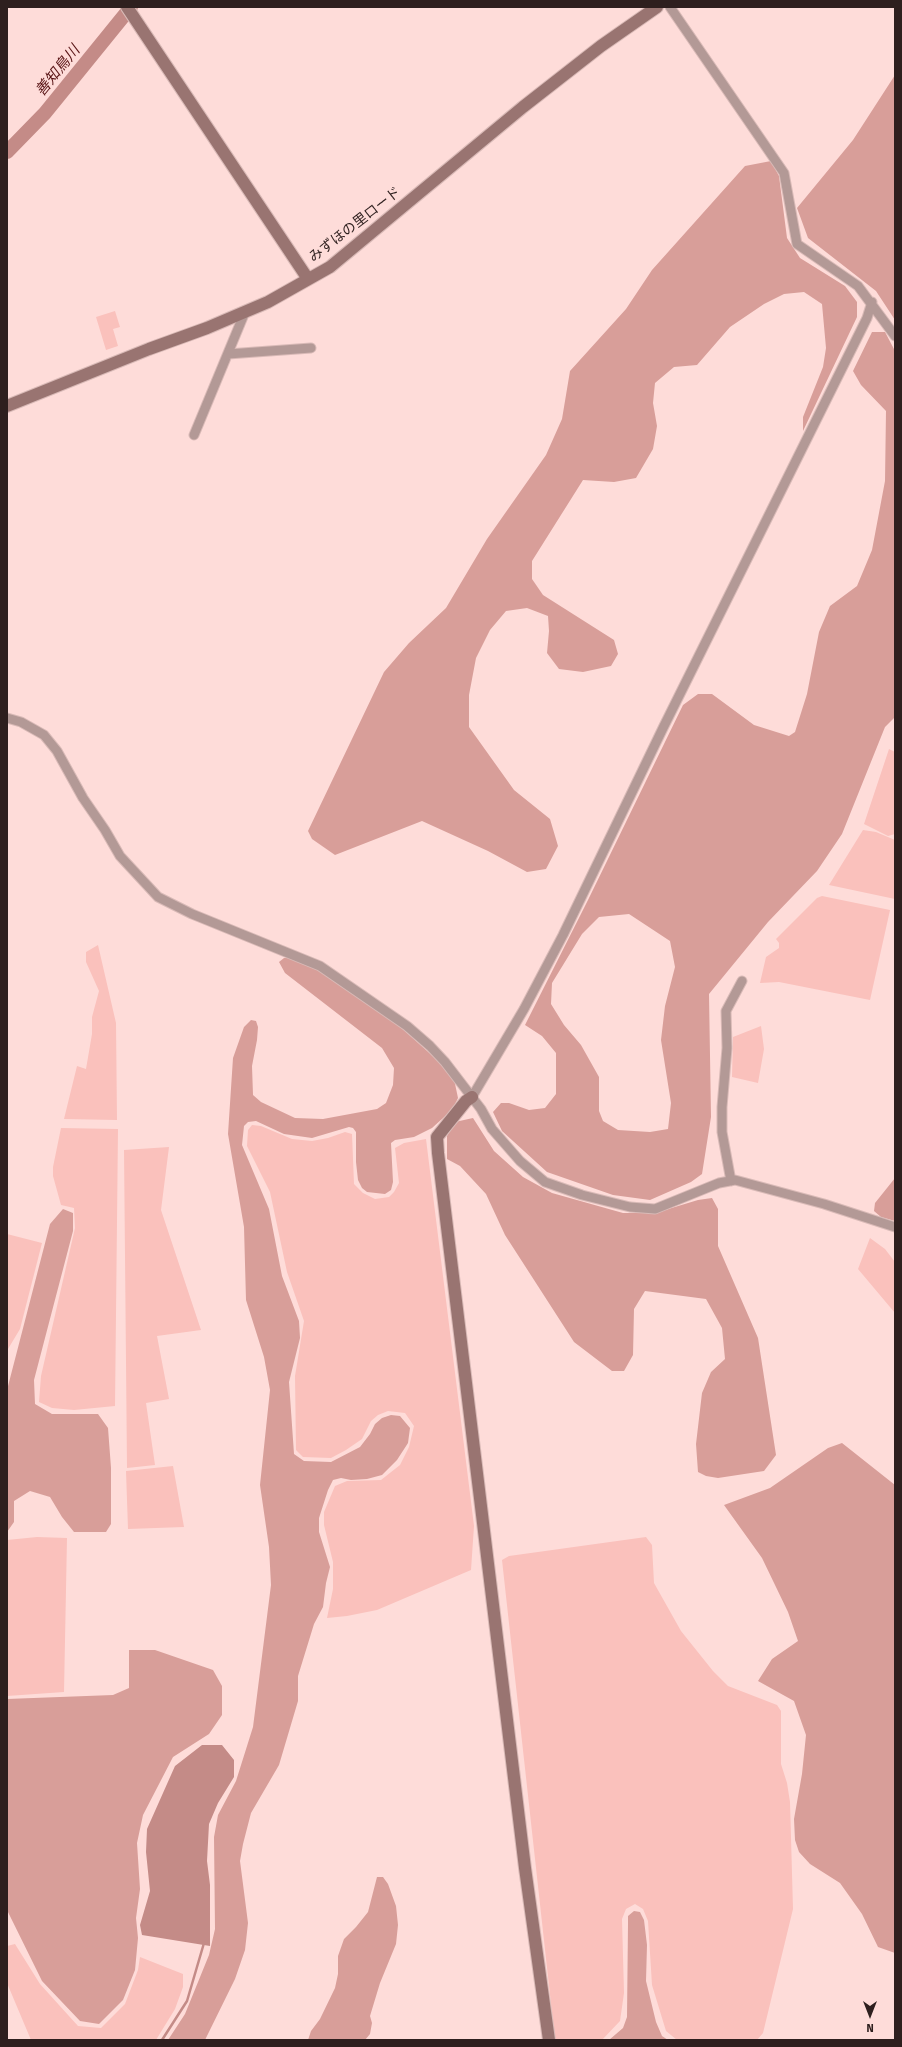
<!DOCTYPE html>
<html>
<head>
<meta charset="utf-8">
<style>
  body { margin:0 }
  #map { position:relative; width:902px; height:2047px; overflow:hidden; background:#fedcd9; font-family:"Fira Sans",sans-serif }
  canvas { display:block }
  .frame { position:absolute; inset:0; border:8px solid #2e1f1e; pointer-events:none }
  .north { position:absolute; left:850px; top:1995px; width:40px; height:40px; -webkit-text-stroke:3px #fedcd9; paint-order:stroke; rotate:180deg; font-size:11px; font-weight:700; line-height:16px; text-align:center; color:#2e1f1e }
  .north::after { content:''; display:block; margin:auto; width:14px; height:18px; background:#2e1f1e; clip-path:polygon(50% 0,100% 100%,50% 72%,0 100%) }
</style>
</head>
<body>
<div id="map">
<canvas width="902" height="2047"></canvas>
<div class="frame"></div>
<div class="north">N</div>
</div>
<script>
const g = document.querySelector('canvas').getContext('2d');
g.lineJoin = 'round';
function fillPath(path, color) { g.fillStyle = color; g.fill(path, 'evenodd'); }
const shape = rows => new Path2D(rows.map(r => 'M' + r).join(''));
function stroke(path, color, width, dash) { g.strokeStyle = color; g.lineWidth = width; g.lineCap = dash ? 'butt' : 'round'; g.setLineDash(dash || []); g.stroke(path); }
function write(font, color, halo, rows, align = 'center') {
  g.font = font + ' "Fira Sans","Noto Sans JP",sans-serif'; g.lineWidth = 3; g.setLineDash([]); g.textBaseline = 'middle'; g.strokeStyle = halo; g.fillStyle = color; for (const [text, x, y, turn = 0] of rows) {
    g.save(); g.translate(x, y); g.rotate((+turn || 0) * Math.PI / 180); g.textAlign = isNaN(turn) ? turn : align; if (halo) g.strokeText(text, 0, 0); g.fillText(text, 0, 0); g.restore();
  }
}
const green = shape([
  [115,311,120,327,113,329,118,346,106,350,96,317],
  [889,749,895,752,895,834,888,836,864,824],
  [863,830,876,832,895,840,895,899,829,885],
  [822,896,890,910,870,1000,779,982,760,983,766,957,779,948,779,943,776,939,817,898],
  [98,945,116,1023,117,1120,64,1119,77,1066,86,1069,92,1034,92,1017,99,991,86,962,86,952],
  [761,1026,764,1049,758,1083,732,1077,733,1037],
  [252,1125,261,1126,292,1139,312,1141,328,1138,345,1132,352,1134,354,1184,363,1193,375,1199,389,1197,394,1192,399,1183,395,1148,404,1143,426,1139,474,1526,471,1570,377,1610,347,1616,327,1618,333,1589,333,1562,324,1525,324,1512,335,1486,347,1481,381,1480,400,1465,409,1447,414,1426,405,1413,388,1411,378,1415,371,1421,362,1439,346,1450,331,1458,303,1457,296,1450,295,1376,304,1321,287,1272,270,1192,247,1146,248,1130],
  [61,1128,118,1129,115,1406,74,1410,52,1408,39,1402,41,1376,75,1228,74,1208,61,1205,53,1176,53,1167],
  [169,1147,161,1210,201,1330,157,1336,169,1399,146,1403,155,1465,127,1468,124,1150],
  [7,1234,42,1243,20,1329,8,1349],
  [870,1238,885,1249,895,1262,895,1313,858,1269],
  [173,1466,184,1527,128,1529,126,1471],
  [37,1537,67,1538,64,1692,7,1696,7,1540],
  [646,1537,652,1545,654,1583,681,1631,713,1671,728,1686,777,1705,781,1711,781,1764,787,1783,790,1802,793,1909,763,2033,757,2040,677,2040,666,2031,652,1985,648,1921,643,1909,635,1904,626,1909,622,1919,624,1993,620,2021,602,2040,555,2040,502,1560,509,1556],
  [15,1944,40,1984,78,2026,101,2028,125,2004,138,1970,140,1957,183,1974,183,1987,175,2009,156,2040,31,2040,7,1983,7,1946]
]);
const forest = shape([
  [895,75,895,320,876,291,808,238,797,208,853,140],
  [771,161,779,176,787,238,800,258,845,286,857,302,857,317,803,431,803,417,823,367,826,348,822,304,804,292,784,294,764,304,730,327,697,365,674,367,655,383,653,403,657,426,653,449,636,478,614,482,583,480,532,561,532,579,543,595,614,640,618,654,611,666,583,672,559,669,547,653,549,631,548,616,527,608,506,611,490,630,476,658,469,695,469,727,514,790,550,819,558,846,546,869,527,872,488,851,422,821,335,855,312,839,308,831,384,672,409,643,446,608,487,539,546,455,562,419,570,371,626,309,652,270,745,166],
  [872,332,885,332,895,351,895,717,885,727,842,834,817,871,768,922,709,994,711,1117,702,1174,691,1182,650,1200,613,1195,547,1172,502,1131,493,1112,501,1103,509,1103,529,1110,545,1108,556,1094,556,1053,542,1036,525,1025,588,900,683,705,698,694,712,694,754,725,789,736,795,732,807,694,819,632,830,606,857,586,872,550,885,481,886,411,861,385,853,371],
  [629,914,670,941,675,967,665,1006,661,1040,671,1103,668,1129,650,1132,618,1130,603,1121,599,1111,599,1077,581,1045,564,1025,551,1004,552,983,582,934,599,917],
  [284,958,289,958,319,970,388,1016,445,1067,454,1079,458,1098,452,1110,432,1128,414,1137,395,1140,391,1143,393,1182,391,1190,385,1194,367,1192,362,1188,358,1180,356,1162,356,1132,353,1128,349,1127,312,1138,284,1134,256,1121,248,1122,244,1126,242,1145,269,1209,282,1276,299,1321,300,1338,289,1382,294,1454,304,1461,331,1462,360,1447,370,1434,375,1424,382,1418,391,1415,400,1416,410,1428,408,1443,397,1460,382,1475,367,1479,351,1480,341,1478,333,1480,328,1490,319,1518,319,1532,330,1567,326,1583,323,1607,314,1624,298,1676,298,1701,279,1765,251,1813,243,1844,240,1861,248,1923,245,1950,235,1979,205,2040,168,2040,185,2014,209,1955,215,1929,214,1837,218,1815,236,1781,253,1727,271,1585,269,1547,260,1485,270,1390,264,1357,246,1300,244,1227,228,1134,233,1058,244,1027,251,1020,256,1021,258,1027,257,1040,252,1066,253,1095,261,1102,295,1118,323,1119,377,1109,386,1103,393,1085,394,1068,382,1048,285,973,279,962],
  [473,1118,494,1151,523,1177,552,1193,623,1213,655,1213,698,1200,712,1198,718,1209,718,1246,758,1338,776,1455,764,1471,718,1478,706,1476,698,1472,696,1444,702,1393,711,1372,725,1359,722,1328,706,1299,645,1291,634,1309,633,1355,624,1371,612,1371,574,1342,505,1235,486,1194,460,1166,447,1159,447,1136,455,1122],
  [895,1178,895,1221,881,1217,874,1211,875,1203],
  [63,1209,73,1213,73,1231,34,1380,35,1404,52,1414,98,1414,108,1428,111,1468,111,1524,106,1532,74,1532,62,1517,50,1497,30,1491,14,1501,14,1522,7,1532,7,1390,50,1224],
  [842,1443,895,1485,895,1953,878,1947,862,1914,840,1883,810,1864,799,1852,795,1840,794,1819,802,1774,806,1735,794,1701,758,1681,772,1659,798,1641,788,1612,762,1558,724,1505,770,1488,828,1448],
  [129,1650,155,1650,213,1670,222,1686,222,1715,209,1734,173,1757,143,1815,137,1843,140,1889,136,1918,138,1938,135,1970,123,2000,99,2024,80,2021,42,1981,7,1910,7,1699,113,1695,129,1688],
  [377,1877,383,1877,388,1884,396,1906,398,1925,396,1944,380,1983,370,2016,372,2023,370,2034,365,2040,308,2040,311,2031,320,2019,335,1988,338,1974,338,1956,344,1939,356,1927,368,1912],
  [634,1911,640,1912,644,1920,647,1945,646,1981,656,2022,662,2036,668,2040,609,2040,623,2028,627,2017,628,1924,628,1916]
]);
const water = shape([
  [202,1745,222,1745,234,1760,234,1777,218,1803,209,1824,207,1861,210,1885,210,1946,142,1935,140,1925,150,1891,146,1852,147,1829,175,1766]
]);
const stream = shape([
  [162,2040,187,2001,204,1943]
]);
const river = shape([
  [7,152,45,113,131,7]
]);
const street = shape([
  [670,7,784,173,797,244,858,286,895,336],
  [228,354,311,348],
  [194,435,245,312],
  [7,718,21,722,44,735,57,751,83,798,105,830,120,856,158,897,192,914,320,966,407,1026,430,1046,445,1062,481,1109,492,1129,520,1161,545,1182,582,1195,630,1207,655,1209,719,1183,735,1180,824,1204,895,1227],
  [472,1097,524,1009,563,935,663,728,867,318,872,302],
  [731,1181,722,1132,722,1107,727,1048,726,1011,742,981]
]);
const secondary = shape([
  [127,7,308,279],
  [7,406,149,349,207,328,268,302,330,267,523,107,601,46,657,7],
  [472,1097,466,1101,437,1137,438,1153,525,1868,549,2040]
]);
const streetNames = [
  ["みずほの里ロード",355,225,-38]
];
const waterNames = [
  ["善知鳥川",58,71,-51]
];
fillPath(green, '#fac1bc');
fillPath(forest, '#d89e99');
fillPath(water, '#c48b87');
stroke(stream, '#c48b87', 2.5);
stroke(river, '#c48b87', 14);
stroke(street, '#d9bab7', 11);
stroke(secondary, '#d9bab7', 14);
stroke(street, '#b39996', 9);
stroke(secondary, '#997471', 12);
write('14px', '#2e1f1e', '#fedcd9', streetNames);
write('italic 15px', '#581314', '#fedcd9', waterNames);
</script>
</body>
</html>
